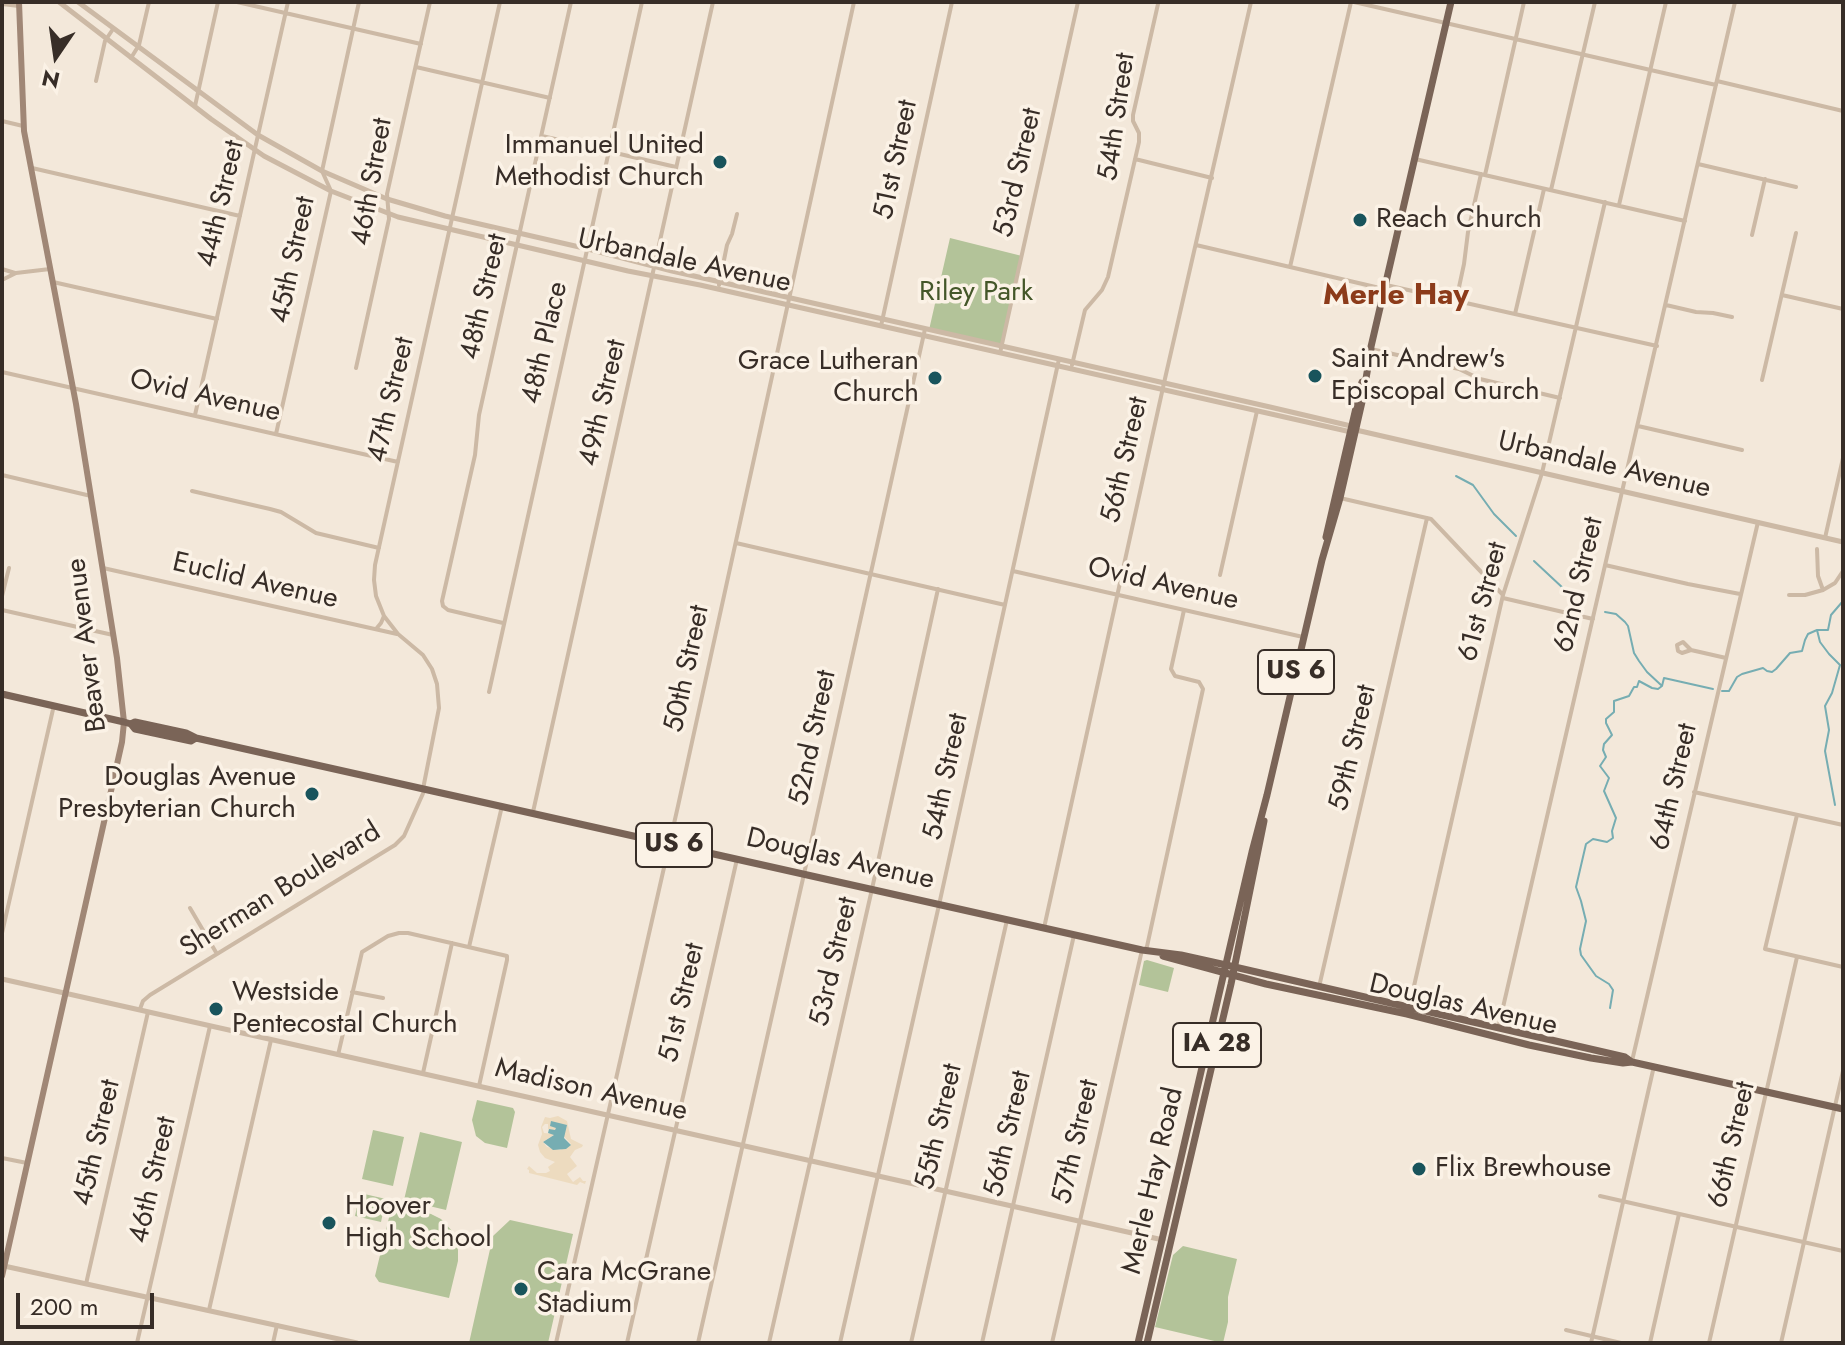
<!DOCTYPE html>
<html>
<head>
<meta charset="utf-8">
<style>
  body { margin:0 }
  #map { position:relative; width:1845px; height:1345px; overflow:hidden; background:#f3e8da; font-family:Jost,sans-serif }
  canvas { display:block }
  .frame { position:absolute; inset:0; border:4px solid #372d27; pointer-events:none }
  .north { position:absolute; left:16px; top:16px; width:80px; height:80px; -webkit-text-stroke:6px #fbf2e6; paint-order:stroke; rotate:193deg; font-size:22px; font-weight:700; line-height:32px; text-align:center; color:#372d27 }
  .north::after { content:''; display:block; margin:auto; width:28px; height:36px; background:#372d27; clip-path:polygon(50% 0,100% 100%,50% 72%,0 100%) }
  .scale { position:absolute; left:16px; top:1293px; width:138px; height:36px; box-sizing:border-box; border:4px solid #372d27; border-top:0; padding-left:10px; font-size:24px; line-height:28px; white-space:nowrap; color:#372d27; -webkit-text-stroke:6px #fbf2e6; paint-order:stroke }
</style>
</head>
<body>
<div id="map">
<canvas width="1845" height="1345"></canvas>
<div class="frame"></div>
<div class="north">N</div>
<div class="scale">200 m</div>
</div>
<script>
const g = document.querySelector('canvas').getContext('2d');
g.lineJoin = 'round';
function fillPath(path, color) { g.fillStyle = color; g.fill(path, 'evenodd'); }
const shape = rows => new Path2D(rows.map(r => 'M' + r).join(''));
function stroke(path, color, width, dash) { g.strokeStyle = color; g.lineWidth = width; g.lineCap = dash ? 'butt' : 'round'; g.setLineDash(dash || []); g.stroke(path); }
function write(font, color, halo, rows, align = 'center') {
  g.font = font + ' Jost,sans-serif'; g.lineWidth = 7; g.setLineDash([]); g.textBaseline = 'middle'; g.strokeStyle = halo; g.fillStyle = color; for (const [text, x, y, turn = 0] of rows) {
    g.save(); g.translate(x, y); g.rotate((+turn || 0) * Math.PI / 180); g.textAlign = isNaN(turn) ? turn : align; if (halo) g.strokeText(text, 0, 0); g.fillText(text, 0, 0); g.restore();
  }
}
const green = shape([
  [950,238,1022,256,1001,346,929,330],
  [1147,960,1174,968,1168,992,1139,985,1144,961],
  [477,1100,513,1108,515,1112,507,1148,485,1143,476,1136,472,1120],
  [373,1130,404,1137,393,1186,362,1179],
  [420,1132,462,1142,446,1210,404,1200],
  [360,1193,386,1199,381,1222,355,1216],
  [392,1205,431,1214,441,1219,454,1233,458,1250,458,1261,449,1298,379,1282,375,1276],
  [510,1220,573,1234,548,1343,469,1343,493,1236],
  [1183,1246,1237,1259,1228,1297,1228,1322,1223,1343,1155,1327,1173,1255]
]);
const plaza = shape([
  [558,1116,567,1121,571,1139,583,1145,582,1147,575,1150,570,1157,577,1166,567,1174,573,1182,580,1177,583,1181,586,1181,585,1184,580,1182,577,1185,529,1173,529,1170,527,1169,529,1166,537,1173,546,1173,550,1171,548,1167,555,1162,545,1158,540,1152,538,1145,542,1134,541,1127,545,1117,550,1118],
  [545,1124,548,1124,548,1129,555,1131,556,1128,571,1144,560,1150,547,1147,543,1142,555,1134,544,1133,542,1127]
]);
const water = shape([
  [551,1121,567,1125,564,1138,571,1145,566,1149,553,1150,543,1142,554,1135,548,1133,549,1129,555,1130,556,1128,550,1126]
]);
const stream = shape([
  [1456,476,1473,485,1494,514,1516,536],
  [1534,561,1564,589],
  [1605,612,1616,614,1625,622,1628,626,1634,653,1639,661,1647,672,1661,685],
  [1817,630,1820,642,1829,654,1840,665,1832,693,1825,706,1829,730,1825,751,1835,805],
  [1722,691,1729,691,1737,677,1742,674,1763,668,1767,671,1772,672,1776,669,1790,653,1802,651,1805,640,1808,634,1817,630,1828,630,1831,615,1843,601],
  [1610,1008,1613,990,1609,984,1596,976,1581,955,1580,949,1586,921,1581,901,1576,887,1586,844,1593,839,1607,842,1613,838,1612,831,1616,818,1604,791,1609,778,1600,766,1606,757,1603,750,1604,744,1612,735,1606,723,1606,719,1614,712,1614,701,1629,696,1634,687,1637,687,1639,681,1652,688,1658,689,1662,686,1664,678,1713,689]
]);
const minor = shape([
  [237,2,421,44],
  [1354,2,1716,85],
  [2,4,19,6],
  [131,58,139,45,149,2],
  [416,67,550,98],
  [96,81,105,41,113,29],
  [1717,81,1843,111],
  [195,106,218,2],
  [2,121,23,126],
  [542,136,676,167],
  [1135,159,1212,178],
  [1415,159,1685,221],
  [1698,164,1796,187],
  [32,168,240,216],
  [1485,175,1524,2],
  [1551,190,1595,2],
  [1619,205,1666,2],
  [1752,235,1765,179],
  [1196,245,1384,289],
  [1290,267,1351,2],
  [2,269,15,273],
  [2,280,16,273,50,269],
  [53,282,217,319],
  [719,285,727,245,732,234,737,214],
  [1386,285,1657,346],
  [1782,295,1843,309],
  [1456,301,1464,264,1468,232,1481,174],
  [1666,305,1696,312,1713,313,1732,317],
  [1515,314,1544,189],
  [881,326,952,2],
  [1371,349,1459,369,1480,379,1560,398],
  [1000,353,1078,2],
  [1072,365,1085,310,1102,290,1108,277,1139,142,1139,133,1133,121,1133,115,1158,4],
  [356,368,389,219,387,194,430,2],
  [2,372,398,462],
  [1762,380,1796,233],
  [195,415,288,2],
  [1638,426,1742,450],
  [276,434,331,191,322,171,359,2],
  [2,475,91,496],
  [192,491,270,509,281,512,316,533,379,548],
  [1340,498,1431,519,1503,595],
  [1825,538,1843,458],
  [736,543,1005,605],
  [1817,549,1818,576,1823,590],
  [1605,565,1688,584,1740,594],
  [103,568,397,634],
  [1013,571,1303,637],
  [1220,575,1257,411],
  [1789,595,1805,595,1823,590,1835,583,1843,571],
  [2,596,9,568],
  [1503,598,1593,619],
  [2,610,113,635],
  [503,623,448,610,443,606,442,601,475,455,479,415,571,2],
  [376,629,381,623,384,616],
  [1691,650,1683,642,1677,645,1678,651,1682,653,1691,650,1726,658],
  [489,692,642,2],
  [423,789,439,708,437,684,432,669,423,655,398,634,384,616,376,596,374,580,375,565,500,2],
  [1694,792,1843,825],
  [533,812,713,2],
  [1797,815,1765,949,1843,967],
  [190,908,217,954],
  [1044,928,1164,383,1251,2],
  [2,933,54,705],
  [469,947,502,806],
  [1146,951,1203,689,1199,682,1175,676,1171,669,1184,610],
  [1319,987,1427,518],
  [352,992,383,998],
  [1409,1008,1503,595,1542,473,1605,202],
  [140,1009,143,1001,150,995,395,845,404,836,425,789],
  [1498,1029,1735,2],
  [338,1055,362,952,388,936,399,933,408,933,507,956,507,960,479,1086],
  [1632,1061,1758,522],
  [423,1073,452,943],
  [2,1158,27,1163],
  [1600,1196,1843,1251],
  [86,1284,148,1012],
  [209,1310,271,1040],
  [1566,1330,1621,1343],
  [137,1343,210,1026],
  [273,1343,277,1325],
  [556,1343,678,806,854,2],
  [627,1343,737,859],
  [698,1343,804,874,925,329],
  [769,1343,872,889,938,589],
  [840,1343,939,905,1059,359],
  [911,1343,1007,920],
  [982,1343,1074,935],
  [1052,1343,1142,950],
  [1591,1343,1654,1066],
  [1650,1343,1679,1214],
  [1709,1343,1797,957],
  [1781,1343,1843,1071]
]);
const tertiary = shape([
  [59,2,211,119,264,156,331,191,398,217,628,271,700,285,1351,432],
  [78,2,258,135,322,171,387,199,445,216,588,249,672,271,1270,407,1351,426,1356,430,1843,542],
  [2,979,1163,1240],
  [4,1266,357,1343]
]);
const secondary = shape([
  [2,1276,122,742,124,722,117,658,76,404,24,131,19,2]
]);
const primary = shape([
  [1370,351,1451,2],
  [1326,537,1362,382],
  [2,694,124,722,131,724,135,729,191,741,196,738],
  [131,724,135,722,186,733,196,738,1142,950,1181,955,1226,965,1625,1057,1632,1062,1843,1109],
  [1163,956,1266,984,1407,1014,1529,1045,1591,1058,1623,1063,1632,1062],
  [1138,1343,1252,852,1267,795,1322,560,1340,498,1362,402,1371,349],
  [1147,1343,1231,984,1264,821]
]);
const markers = [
  [720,162,8,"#19545c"],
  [1360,220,8,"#19545c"],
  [1315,376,8,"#19545c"],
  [935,378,8,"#19545c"],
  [312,794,8,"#19545c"],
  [216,1009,8,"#19545c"],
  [1419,1169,8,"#19545c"],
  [329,1223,8,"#19545c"],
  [521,1289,8,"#19545c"]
];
const shields = [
  [1296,672,76],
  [674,845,76],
  [1217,1045,88]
];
const shieldNames = [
  ["US 6",1296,672],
  ["US 6",674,845],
  ["IA 28",1217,1045]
];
const streetNames = [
  ["54th Street",1118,117,-82],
  ["51st Street",897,160,-78],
  ["53rd Street",1019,173,-77],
  ["46th Street",373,182,-80],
  ["44th Street",222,204,-77],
  ["45th Street",294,260,-78],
  ["Urbandale Avenue",684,262,12],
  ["48th Street",485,297,-77],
  ["48th Place",546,343,-77],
  ["Ovid Avenue",205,397,13],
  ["47th Street",392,400,-77],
  ["49th Street",604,403,-77],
  ["56th Street",1126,460,-77],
  ["Urbandale Avenue",1604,466,13],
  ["Euclid Avenue",255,582,13],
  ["Ovid Avenue",1163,585,13],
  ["62nd Street",1580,585,-77],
  ["61st Street",1484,602,-75],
  ["Beaver Avenue",88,645,-97],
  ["50th Street",688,669,-78],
  ["52nd Street",814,738,-78],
  ["59th Street",1354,748,-77],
  ["54th Street",947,777,-78],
  ["64th Street",1675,787,-77],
  ["Douglas Avenue",840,860,13],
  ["Sherman Boulevard",281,891,-32],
  ["53rd Street",835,962,-77],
  ["51st Street",683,1003,-77],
  ["Douglas Avenue",1463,1006,13],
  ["Madison Avenue",591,1091,13],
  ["55th Street",940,1127,-77],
  ["56th Street",1009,1134,-77],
  ["57th Street",1077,1142,-77],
  ["45th Street",98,1143,-77],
  ["66th Street",1733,1145,-77],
  ["46th Street",154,1180,-77],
  ["Merle Hay Road",1154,1181,-77]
];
const poiNames = [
  ["Immanuel United",704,146,"right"],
  ["Methodist Church",704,178,"right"],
  ["Reach Church",1376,220],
  ["Saint Andrew's",1331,360],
  ["Episcopal Church",1331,392],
  ["Grace Lutheran",919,362,"right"],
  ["Church",919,394,"right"],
  ["Douglas Avenue",296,778,"right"],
  ["Presbyterian Church",296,810,"right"],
  ["Westside",232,993],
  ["Pentecostal Church",232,1025],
  ["Flix Brewhouse",1435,1169],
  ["Hoover",345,1207],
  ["High School",345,1239],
  ["Cara McGrane",537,1273],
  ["Stadium",537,1305]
];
const parkNames = [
  ["Riley Park",976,293]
];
const neighbourhoodNames = [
  ["Merle Hay",1396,297]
];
fillPath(green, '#b3c399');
fillPath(plaza, '#eddbbf');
fillPath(water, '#76adb2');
stroke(stream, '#76adb2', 2);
stroke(minor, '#ccb9a5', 4);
stroke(tertiary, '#ccb9a5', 5);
stroke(secondary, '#a08776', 6);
stroke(primary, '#7a6457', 7);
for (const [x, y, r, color] of markers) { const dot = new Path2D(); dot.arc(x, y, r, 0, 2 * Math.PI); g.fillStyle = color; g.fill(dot); stroke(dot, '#fbf2e6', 3); }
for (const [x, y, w] of shields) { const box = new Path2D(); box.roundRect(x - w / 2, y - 22, w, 44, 6); g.fillStyle = '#fbf2e6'; g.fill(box); stroke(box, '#372d27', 2); }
write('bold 26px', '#372d27', null, shieldNames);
write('28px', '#372d27', '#fbf2e6', streetNames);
write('28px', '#372d27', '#fbf2e6', poiNames, 'left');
write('28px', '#445729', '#fbf2e6', parkNames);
write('bold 30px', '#8c3b1a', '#fbf2e6', neighbourhoodNames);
</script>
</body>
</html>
